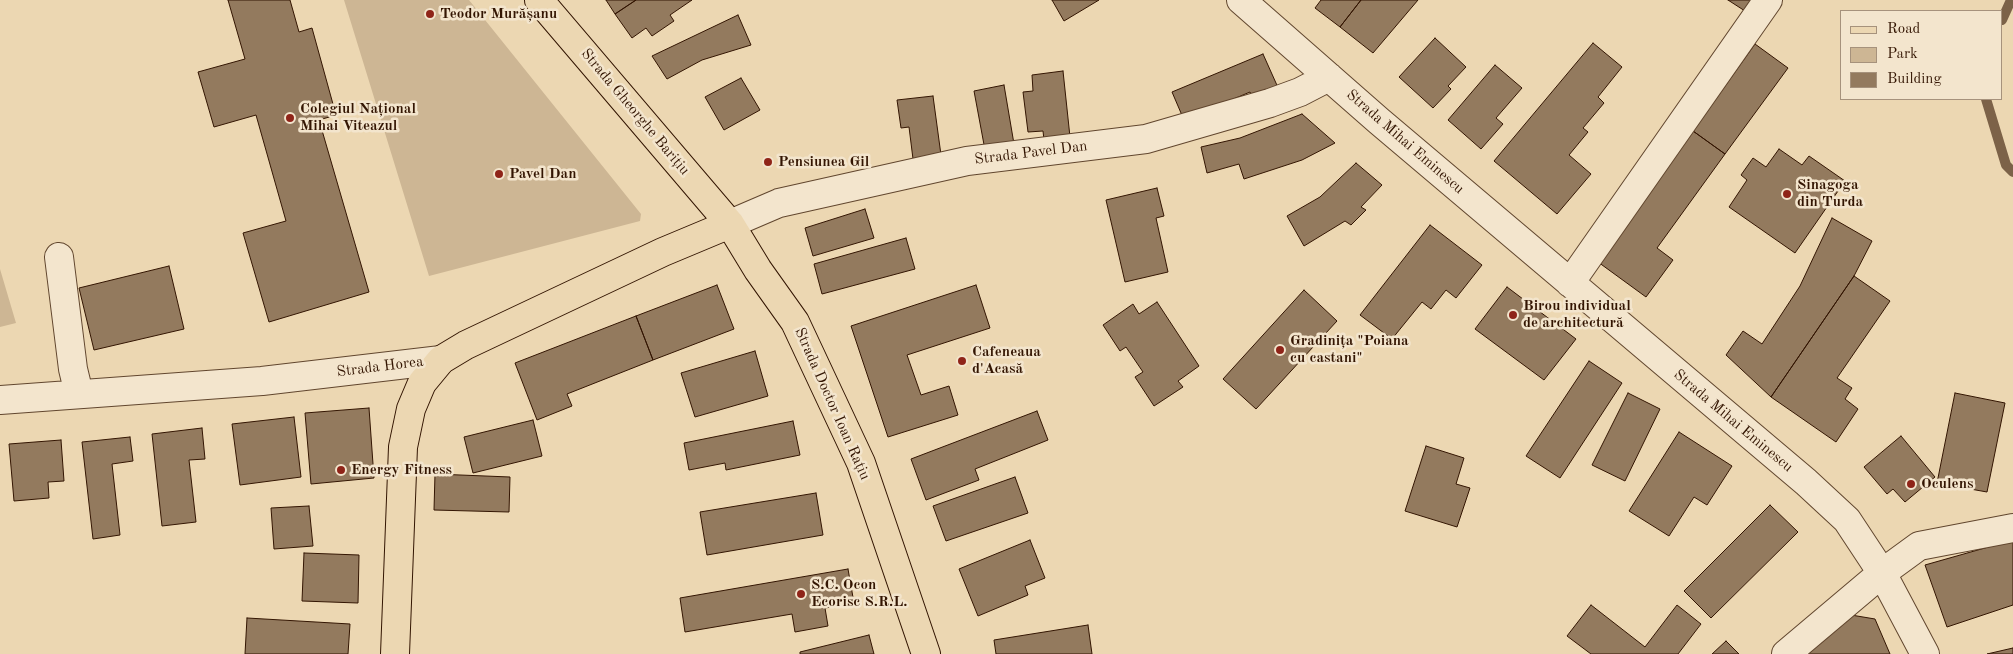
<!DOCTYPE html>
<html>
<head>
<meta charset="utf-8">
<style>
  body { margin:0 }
  #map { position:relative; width:2013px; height:654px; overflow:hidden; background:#ecd7b2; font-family:"Old Standard TT",serif }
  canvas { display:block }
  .legend { position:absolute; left:1840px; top:10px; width:162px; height:90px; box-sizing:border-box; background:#f3e5cd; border:1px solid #a6927c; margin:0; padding:6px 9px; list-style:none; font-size:15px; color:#331502 }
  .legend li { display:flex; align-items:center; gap:10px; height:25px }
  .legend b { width:25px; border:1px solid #a6927c }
</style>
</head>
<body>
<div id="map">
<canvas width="2013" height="654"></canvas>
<ul class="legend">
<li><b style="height:6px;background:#ecd7b2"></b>Road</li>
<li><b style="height:14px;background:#cdb694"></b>Park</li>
<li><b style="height:14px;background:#937a5e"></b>Building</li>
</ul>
</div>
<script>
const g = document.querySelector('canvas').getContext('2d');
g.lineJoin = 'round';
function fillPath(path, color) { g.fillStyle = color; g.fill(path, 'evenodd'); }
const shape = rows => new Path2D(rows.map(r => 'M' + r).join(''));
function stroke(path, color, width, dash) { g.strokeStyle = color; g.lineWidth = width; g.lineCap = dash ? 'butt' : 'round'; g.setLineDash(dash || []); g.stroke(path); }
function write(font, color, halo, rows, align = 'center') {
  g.font = font + ' "Old Standard TT",serif'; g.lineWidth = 5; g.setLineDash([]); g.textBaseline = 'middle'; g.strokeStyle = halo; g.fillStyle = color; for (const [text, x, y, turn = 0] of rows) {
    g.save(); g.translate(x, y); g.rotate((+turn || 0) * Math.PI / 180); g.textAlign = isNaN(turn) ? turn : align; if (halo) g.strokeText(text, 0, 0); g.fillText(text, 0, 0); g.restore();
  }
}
const green = shape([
  [344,0,469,0,641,214,640,221,429,276],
  [0,269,16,323,0,327]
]);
const stream = shape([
  [2002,20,2011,0],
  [1986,99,2006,165,2013,172]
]);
const building = shape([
  [228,0,290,0,299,32,312,28,336,115,319,120,369,292,269,322,243,233,286,221,256,115,214,127,198,72,245,59,228,0],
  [606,0,636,0,615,14,606,0],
  [636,0,692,0,670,15,674,21,652,36,646,28,632,38,615,14,636,0],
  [1052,0,1099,0,1064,21,1052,0],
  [1321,0,1361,0,1340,27,1315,8,1321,0],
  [1361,0,1418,0,1373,53,1340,27,1361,0],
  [1728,0,1752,0,1745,11,1728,0],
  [738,15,751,45,702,60,667,79,652,56,738,15],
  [1435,38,1466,67,1448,86,1451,89,1433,108,1399,77,1435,38],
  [1593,43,1622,67,1598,97,1604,103,1583,128,1588,132,1569,155,1591,174,1557,214,1494,161,1593,43],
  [1755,44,1788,68,1725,154,1693,131,1755,44],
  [1263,54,1280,92,1255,103,1250,92,1184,120,1172,92,1263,54],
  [1495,65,1522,88,1496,118,1503,124,1481,149,1448,120,1495,65],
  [1063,71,1070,137,1044,140,1043,131,1028,132,1023,92,1033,91,1032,75,1063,71],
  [741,78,760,110,724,130,705,97,741,78],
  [1004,85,1014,144,985,150,974,91,1004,85],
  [933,96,941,155,913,159,909,127,901,128,897,100,933,96],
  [1302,114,1335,143,1302,160,1244,179,1239,164,1207,173,1201,147,1240,138,1302,114],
  [1693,131,1725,154,1657,248,1673,260,1646,297,1598,262,1693,131],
  [1779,149,1802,165,1809,156,1845,181,1795,253,1729,207,1747,180,1741,175,1753,158,1766,167,1779,149],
  [1356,163,1382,185,1361,207,1366,210,1351,225,1345,221,1304,246,1287,216,1320,197,1356,163],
  [1157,188,1164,216,1156,218,1168,272,1125,282,1106,200,1157,188],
  [865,209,874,238,813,256,805,228,865,209],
  [1832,218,1872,241,1854,276,1771,397,1726,355,1743,331,1762,344,1800,286,1832,218],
  [1430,225,1482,265,1456,298,1446,290,1431,309,1422,302,1392,339,1360,315,1430,225],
  [906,238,915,269,822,294,814,264,906,238],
  [169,266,184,329,94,350,79,288,169,266],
  [1854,276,1890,301,1837,378,1852,388,1845,399,1858,409,1836,442,1771,397,1854,276],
  [717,285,734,329,653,360,636,316,717,285],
  [976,285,990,328,907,355,921,395,949,386,958,415,888,437,851,326,976,285],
  [1507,287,1576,339,1544,380,1475,329,1507,287],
  [1304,290,1337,321,1256,409,1223,379,1304,290],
  [1157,302,1199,366,1178,381,1183,387,1154,406,1135,377,1143,372,1126,347,1120,351,1103,325,1133,304,1139,314,1157,302],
  [636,316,653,360,567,394,572,406,537,420,515,363,636,316],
  [755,351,768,396,695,417,681,373,755,351],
  [1589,361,1622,383,1560,478,1526,456,1589,361],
  [1628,393,1660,409,1625,481,1592,465,1628,393],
  [1955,393,2005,403,1987,492,1937,483,1955,393],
  [369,408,374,478,311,484,305,413,369,408],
  [1037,411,1048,440,975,469,979,480,926,500,911,459,1037,411],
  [294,417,301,477,240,485,232,424,294,417],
  [533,420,542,456,473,473,464,437,533,420],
  [793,421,800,455,726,470,725,463,689,470,684,443,793,421],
  [202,428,205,459,189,460,196,522,162,526,152,434,202,428],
  [1679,432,1732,466,1707,505,1694,497,1669,536,1629,511,1679,432],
  [1901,436,1935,477,1905,502,1893,489,1887,494,1864,467,1901,436],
  [130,437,133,461,112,464,120,535,93,539,82,442,130,437],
  [61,440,64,481,48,482,49,498,14,501,9,444,61,440],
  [1426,446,1464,458,1456,484,1470,488,1457,527,1405,511,1426,446],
  [435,474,510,477,509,512,434,510,435,474],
  [1015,477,1028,513,946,541,933,506,1015,477],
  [816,493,823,535,707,555,700,512,816,493],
  [1770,505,1798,532,1711,618,1684,591,1770,505],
  [309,506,313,546,274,549,271,508,309,506],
  [1030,540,1045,578,1025,586,1028,595,978,616,959,569,1030,540],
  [2013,540,2013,605,1947,627,1925,565,2013,540],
  [304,553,359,555,358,603,302,601,304,553],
  [848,569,854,603,825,608,828,626,795,632,792,614,685,632,680,598,848,569],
  [1591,605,1645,647,1677,605,1701,624,1678,654,1591,654,1567,636,1591,605],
  [1851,615,1875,619,1890,654,1805,654,1851,615],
  [247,618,350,624,348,654,245,654,247,618],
  [1088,625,1092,654,996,654,994,640,1088,625],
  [869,635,874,654,800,654,800,652,869,635],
  [1726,641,1739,654,1712,654,1726,641],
  [2013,648,2013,654,1987,654,2013,648]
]);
const minor = shape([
  [1241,0,1379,121,1806,482,1847,520,1882,573,1925,654],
  [730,224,779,203,967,161,1146,139,1270,103,1300,92,1329,77],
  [59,257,73,369,79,394],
  [1570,283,1768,0],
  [0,400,262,381,441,360],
  [1786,654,1882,573,1919,546,2013,528]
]);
const major = shape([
  [539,0,730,224,758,270,795,322,861,463,926,654],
  [395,654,403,447,411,409,422,383,441,360,466,345,663,252,730,224]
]);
const markers = [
  [430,14,5,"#8f2418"],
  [290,118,5,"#8f2418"],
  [768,162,5,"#8f2418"],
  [499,174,5,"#8f2418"],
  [1787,194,5,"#8f2418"],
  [1513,315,5,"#8f2418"],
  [1280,350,5,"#8f2418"],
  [962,361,5,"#8f2418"],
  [341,470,5,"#8f2418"],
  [1911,484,5,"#8f2418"],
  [801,594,5,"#8f2418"]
];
const poiNames = [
  ["Teodor Murășanu",440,14],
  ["Colegiul Național",300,109],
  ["Mihai Viteazul",300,126],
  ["Pensiunea Gil",778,162],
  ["Pavel Dan",509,174],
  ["Sinagoga",1797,185],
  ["din Turda",1797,202],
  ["Birou individual",1523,306],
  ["de architectură",1523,323],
  ["Gradinița \"Poiana",1290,341],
  ["cu castani\"",1290,358],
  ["Cafeneaua",972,352],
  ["d'Acasă",972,369],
  ["Energy Fitness",351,470],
  ["Oculens",1921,484],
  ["S.C. Ocon",811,585],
  ["Ecorisc S.R.L.",811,602]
];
const streetNames = [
  ["Strada Gheorghe Barițiu",635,112,50],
  ["Strada Mihai Eminescu",1405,142,41],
  ["Strada Pavel Dan",1031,153,-7],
  ["Strada Horea",380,367,-7],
  ["Strada Doctor Ioan Rațiu",832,404,66],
  ["Strada Mihai Eminescu",1733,421,40]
];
fillPath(green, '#cdb694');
stroke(stream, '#7c6248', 10);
fillPath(building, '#937a5e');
stroke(building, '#331502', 1);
stroke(minor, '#61462e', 30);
stroke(major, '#331502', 30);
stroke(minor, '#f3e5cd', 28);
stroke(major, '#ecd7b2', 28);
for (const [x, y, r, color] of markers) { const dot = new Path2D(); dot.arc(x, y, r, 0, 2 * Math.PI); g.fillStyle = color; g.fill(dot); stroke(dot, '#f3e5cd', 2); }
write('bold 15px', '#331502', '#f3e5cd', poiNames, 'left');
write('15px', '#331502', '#f3e5cd', streetNames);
</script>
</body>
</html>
